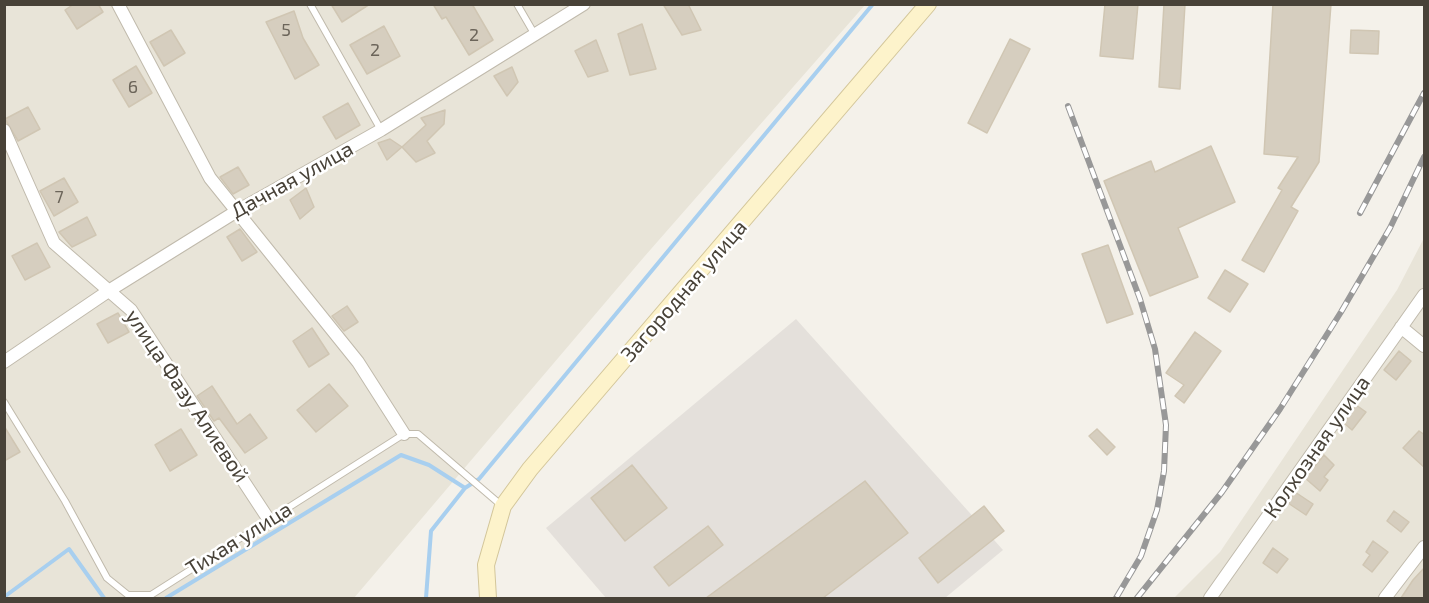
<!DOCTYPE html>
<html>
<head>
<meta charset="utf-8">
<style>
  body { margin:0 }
  #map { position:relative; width:1429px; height:603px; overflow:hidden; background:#f4f1ea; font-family:"Exo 2",sans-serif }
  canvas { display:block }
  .frame { position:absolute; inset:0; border:6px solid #484238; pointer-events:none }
</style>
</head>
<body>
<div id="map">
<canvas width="1429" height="603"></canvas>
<div class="frame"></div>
</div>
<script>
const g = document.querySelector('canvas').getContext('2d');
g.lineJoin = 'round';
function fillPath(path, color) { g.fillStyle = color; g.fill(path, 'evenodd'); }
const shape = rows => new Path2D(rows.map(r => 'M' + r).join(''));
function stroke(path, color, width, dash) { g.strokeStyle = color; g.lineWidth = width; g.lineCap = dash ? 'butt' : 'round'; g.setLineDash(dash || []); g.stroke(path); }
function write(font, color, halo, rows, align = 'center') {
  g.font = font + ' "Exo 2",sans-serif'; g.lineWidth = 5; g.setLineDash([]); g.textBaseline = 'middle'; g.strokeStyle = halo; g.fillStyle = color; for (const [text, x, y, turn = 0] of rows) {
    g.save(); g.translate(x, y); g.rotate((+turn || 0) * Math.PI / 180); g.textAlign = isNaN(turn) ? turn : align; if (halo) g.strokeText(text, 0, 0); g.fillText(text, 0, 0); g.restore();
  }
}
const residential = shape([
  [4,5,865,5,644,257,354,598,5,598],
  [1424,238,1424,598,1174,598,1220,552,1397,290]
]);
const industrial = shape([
  [796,319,1003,550,945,598,606,598,546,528]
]);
const stream = shape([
  [4,597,69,549,104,598],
  [166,598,401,455,429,465,465,488],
  [426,598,431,531,465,488,479,479,873,4]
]);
const building = shape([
  [74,4,98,4,103,12,77,29,65,10,74,4],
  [331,4,370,4,342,22,331,4],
  [433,4,472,4,493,40,469,55,446,17,442,19,433,4],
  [663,4,688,4,701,30,682,35,663,4],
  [1105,4,1138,4,1133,59,1100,56,1105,4],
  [1164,4,1185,4,1180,89,1159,87,1164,4],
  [1273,4,1331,4,1319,162,1291,207,1298,211,1264,272,1242,260,1282,190,1278,188,1298,157,1264,154,1273,4],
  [294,11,303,38,319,65,295,79,266,22,294,11],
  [642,24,656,69,630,75,618,34,642,24],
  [384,26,400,56,367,74,350,45,384,26],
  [171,30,185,53,164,66,150,42,171,30],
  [1351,30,1379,31,1378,54,1350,53,1351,30],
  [1010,39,1030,49,987,133,968,123,1010,39],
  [596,40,608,71,588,77,575,51,596,40],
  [136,66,152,93,129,107,113,80,136,66],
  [512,67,518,82,507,96,494,76,512,67],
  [348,103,360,125,336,139,323,117,348,103],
  [28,107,40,129,18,141,5,119,28,107],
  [445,110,444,124,427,141,435,153,416,162,402,147,426,125,421,118,445,110],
  [390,139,402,147,387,160,378,143,390,139],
  [1211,146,1235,202,1178,228,1198,277,1150,296,1104,181,1151,161,1155,172,1211,146],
  [238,167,249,185,233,194,220,177,238,167],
  [64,178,78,202,54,216,40,191,64,178],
  [306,188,314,207,300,219,290,200,306,188],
  [87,217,96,235,72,247,59,232,87,217],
  [240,229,257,252,242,261,227,237,240,229],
  [37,243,50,267,25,280,12,256,37,243],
  [1108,245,1133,314,1107,323,1082,254,1108,245],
  [1225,270,1248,284,1230,312,1208,298,1225,270],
  [347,306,358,322,344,331,332,316,347,306],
  [118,313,129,332,108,343,97,324,118,313],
  [312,328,329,354,309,367,293,341,312,328],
  [1195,332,1221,351,1184,403,1175,396,1184,385,1166,373,1195,332],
  [1399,351,1411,361,1396,380,1384,370,1399,351],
  [329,384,348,406,316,432,297,410,329,384],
  [212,386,237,424,250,414,267,438,245,453,219,418,214,421,197,396,212,386],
  [1356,405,1366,412,1352,430,1344,423,1356,405],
  [4,426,20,452,4,461,4,426],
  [181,429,197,455,170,471,155,445,181,429],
  [1097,429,1115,447,1107,455,1089,436,1097,429],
  [1419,431,1425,435,1425,468,1403,448,1419,431],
  [1324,455,1334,465,1324,477,1328,480,1320,491,1305,478,1324,455],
  [632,465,667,508,625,541,591,498,632,465],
  [865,481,908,533,823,598,706,598,865,481],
  [1295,492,1313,504,1306,515,1288,503,1295,492],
  [984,506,1004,531,938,583,919,558,984,506],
  [1394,511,1409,522,1401,532,1387,521,1394,511],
  [708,526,723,545,669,586,654,567,708,526],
  [1373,541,1388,552,1372,572,1363,565,1370,555,1366,552,1373,541],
  [1273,548,1288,559,1277,573,1263,563,1273,548],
  [1425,567,1425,598,1401,598,1413,580,1425,567]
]);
const service = shape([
  [310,4,381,130],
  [517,4,535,35],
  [4,402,65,501,107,578,128,595,151,595,404,434,418,434,501,505]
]);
const minor = shape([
  [118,4,210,178,358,362,404,434],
  [4,130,54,243,131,310,269,520],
  [1401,327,1424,346],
  [4,362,110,290,237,211,381,130,584,4],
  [1210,598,1424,295],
  [1385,598,1424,547]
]);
const secondary = shape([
  [488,598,486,565,503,506,530,469,928,4]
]);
const rail = shape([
  [1068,106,1140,299,1155,349,1166,425,1164,471,1157,510,1141,556,1116,598],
  [1360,213,1424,93],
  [1137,598,1222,492,1280,409,1341,312,1390,228,1424,157]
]);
const numberNames = [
  ["5",286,30],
  ["2",474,35],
  ["2",375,50],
  ["6",133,87],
  ["7",59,197]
];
const streetNames = [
  ["Дачная улица",292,180,-29],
  ["Загородная улица",684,291,-49],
  ["улица Фазу Алиевой",187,396,56],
  ["Колхозная улица",1317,447,-55],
  ["Тихая улица",239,539,-32]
];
fillPath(residential, '#e8e4d8');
fillPath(industrial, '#e4e0db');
stroke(stream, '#a8cfef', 4);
fillPath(building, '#d6cebf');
stroke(building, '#d0c6b3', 1.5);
stroke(service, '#c0baac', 8);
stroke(minor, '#c0baac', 14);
stroke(secondary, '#d3c69a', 18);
stroke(service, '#fff', 6);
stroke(minor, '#fff', 12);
stroke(secondary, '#fdf3cb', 16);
stroke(rail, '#989898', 6);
stroke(rail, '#fff', 4, [11]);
write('18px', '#6c655a', null, numberNames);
write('21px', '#484238', '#fff', streetNames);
</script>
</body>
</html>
